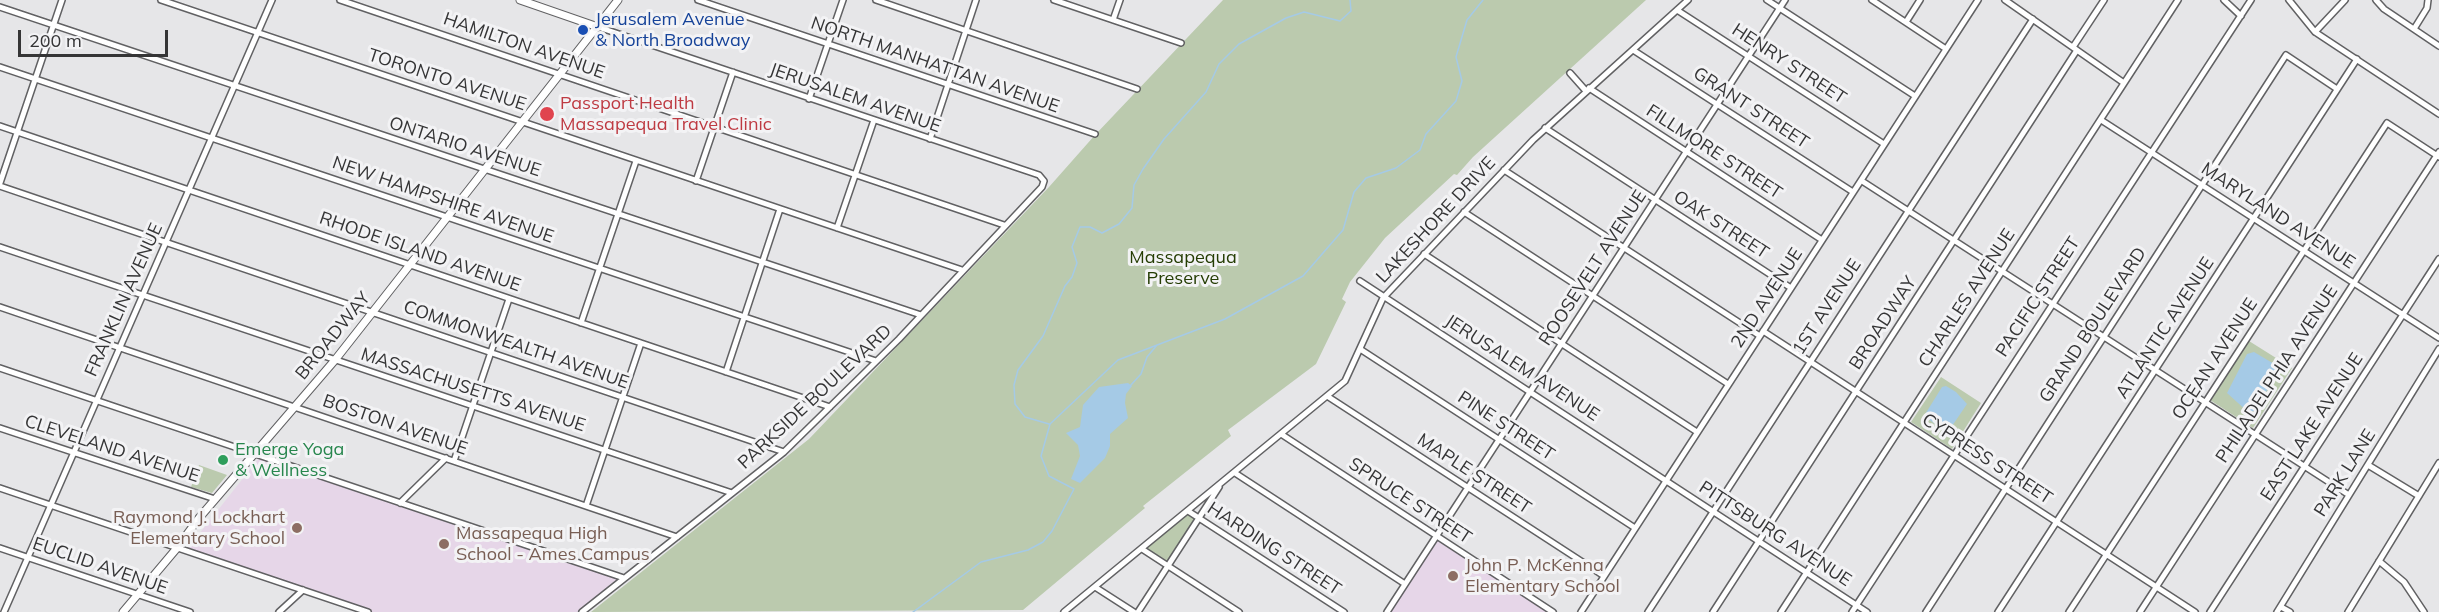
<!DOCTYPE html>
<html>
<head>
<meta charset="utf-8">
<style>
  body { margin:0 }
  #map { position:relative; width:2439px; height:612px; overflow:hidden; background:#e6e6e8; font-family:Mulish,sans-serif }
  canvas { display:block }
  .scale { position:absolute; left:18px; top:30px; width:150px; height:27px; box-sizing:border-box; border:3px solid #353536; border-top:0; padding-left:8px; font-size:18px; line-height:21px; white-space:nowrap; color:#353536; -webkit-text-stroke:4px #f3f3f5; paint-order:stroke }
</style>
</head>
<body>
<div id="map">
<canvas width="2439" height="612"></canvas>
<div class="scale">200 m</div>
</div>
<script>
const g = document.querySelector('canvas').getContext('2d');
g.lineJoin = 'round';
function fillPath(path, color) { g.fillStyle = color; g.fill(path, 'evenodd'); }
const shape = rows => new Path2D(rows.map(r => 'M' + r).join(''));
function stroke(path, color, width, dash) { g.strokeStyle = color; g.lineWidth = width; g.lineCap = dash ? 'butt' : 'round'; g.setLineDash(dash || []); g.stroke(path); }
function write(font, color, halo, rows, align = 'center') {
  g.font = font + ' Mulish,sans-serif'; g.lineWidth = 6; g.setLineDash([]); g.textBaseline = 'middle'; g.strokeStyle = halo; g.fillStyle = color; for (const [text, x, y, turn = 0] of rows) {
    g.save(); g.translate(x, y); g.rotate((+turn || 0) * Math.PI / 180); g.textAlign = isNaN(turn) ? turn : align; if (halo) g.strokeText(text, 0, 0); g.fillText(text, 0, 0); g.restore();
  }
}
const education = shape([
  [259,458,410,509,617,579,577,612,372,612,188,548],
  [1437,540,1549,612,1391,612]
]);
const green = shape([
  [1223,0,1646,0,1473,157,1457,175,1454,174,1385,238,1350,282,1342,299,1346,302,1316,364,1228,430,1231,436,1143,506,1145,508,1023,610,591,612,809,439,1049,187,1095,135],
  [2249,341,2292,368,2253,428,2210,400],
  [1941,377,1981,403,1952,449,1911,422],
  [199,465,227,475,212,493,191,487],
  [1188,511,1199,518,1168,566,1142,549]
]);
const water = shape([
  [2254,352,2281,368,2254,411,2248,412,2227,393,2247,354],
  [1128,383,1132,386,1126,394,1125,403,1128,418,1110,434,1110,446,1105,458,1080,483,1071,479,1080,456,1078,445,1066,433,1080,427,1083,405,1099,387],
  [1946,386,1956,392,1967,404,1950,429,1945,431,1924,416,1942,387]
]);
const stream = shape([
  [1130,386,1141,374,1147,357,1157,345],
  [1049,424,1025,417,1015,404,1014,385,1018,370,1043,336,1065,286,1072,277,1077,263,1072,247,1080,227,1090,227,1102,233,1119,224,1132,208,1134,185,1143,169,1164,139,1206,92,1219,64,1239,44,1286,18,1304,12,1340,21,1351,11,1350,0],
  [913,612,981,562,1028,550,1043,542,1052,531,1074,489,1049,476,1041,456,1050,424,1118,360,1225,319,1303,276,1343,230,1354,192,1366,178,1396,168,1420,150,1426,134,1456,101,1462,81,1456,57,1467,20,1483,0]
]);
const minor = shape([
  [161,0,962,270],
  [340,0,1004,225],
  [698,0,1095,134],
  [876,0,1137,89],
  [1054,0,1181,43],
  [1767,0,1915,96],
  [1872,0,1946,49],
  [2005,0,2124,83],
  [2224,0,2241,16],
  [2289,0,2315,32,2439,114],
  [2376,0,2384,9,2439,46],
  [0,7,921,315],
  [1677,10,1884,144],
  [1113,20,1120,0],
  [1906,22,1920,0],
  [2414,29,2427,8,2428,0],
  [2315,32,2345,0],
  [2073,47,2104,0],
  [1633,50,1853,192],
  [0,67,876,361],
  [1570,73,1586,91],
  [1589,88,1822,240],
  [809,99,843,0],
  [2101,120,2439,338],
  [0,126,830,407],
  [1545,128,1791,288],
  [930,139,976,0],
  [1504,170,1760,336],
  [696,181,733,72],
  [1862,181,2349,495],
  [0,183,62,0],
  [0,186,784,452],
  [1464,212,1728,384],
  [837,228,874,120],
  [0,247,732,493],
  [1424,254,1697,432],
  [1360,281,1867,612],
  [0,307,677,537],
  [581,323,636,161],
  [1763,331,2195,612],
  [1360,349,1635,528],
  [0,368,624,578],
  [726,372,780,209],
  [1327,396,1604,576],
  [0,428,215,499],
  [1281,434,1553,612],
  [454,461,509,299],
  [2368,465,2419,496],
  [1235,473,1405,584],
  [0,488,368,612],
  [400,503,446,458],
  [586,506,641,343],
  [1188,511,1344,612],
  [0,548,190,612],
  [1142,549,1239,612],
  [2379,561,2404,582,2424,612],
  [1095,587,1134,612],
  [2281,607,2290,612],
  [4,612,272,0],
  [279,612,303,590],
  [582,612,784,452,899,339,1042,187,1044,181,1039,175,598,27],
  [1064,612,1345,381,1383,298,1533,140,1688,0],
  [1138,612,1219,487],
  [1387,612,1785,0],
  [1581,612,1978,0],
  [1648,612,2033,19],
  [1713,612,2077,50],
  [1781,612,2178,0],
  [1852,612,2251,0],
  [1926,612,2286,55,2337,89],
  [1998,612,2357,59],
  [2069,612,2387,123,2439,157],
  [2140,612,2439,152],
  [2210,612,2439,259],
  [2277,612,2439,349],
  [2348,612,2439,463]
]);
const major = shape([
  [520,0,598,27],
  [123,612,177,548,199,518,335,360,618,0]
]);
const markers = [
  [583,30,6,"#1a4fb4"],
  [547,114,8,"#e0444e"],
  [223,460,6,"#2e9e5b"],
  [297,528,6,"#8d6e63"],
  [444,544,6,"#8d6e63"],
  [1453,576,6,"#8d6e63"]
];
const transitNames = [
  ["Jerusalem Avenue",595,20],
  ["& North Broadway",595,41]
];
const streetNames = [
  ["HAMILTON AVENUE",524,46,19],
  ["HENRY STREET",1789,64,33],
  ["NORTH MANHATTAN AVENUE",935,65,19],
  ["TORONTO AVENUE",447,80,18],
  ["JERUSALEM AVENUE",855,98,19],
  ["GRANT STREET",1751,108,33],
  ["ONTARIO AVENUE",465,147,18],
  ["FILLMORE STREET",1714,152,33],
  ["NEW HAMPSHIRE AVENUE",443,200,19],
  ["MARYLAND AVENUE",2278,216,33],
  ["LAKESHORE DRIVE",1436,220,-47],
  ["OAK STREET",1721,225,33],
  ["RHODE ISLAND AVENUE",420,252,19],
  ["ROOSEVELT AVENUE",1593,268,-57],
  ["PACIFIC STREET",2038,297,-57],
  ["2ND AVENUE",1767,298,-57],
  ["CHARLES AVENUE",1967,298,-57],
  ["FRANKLIN AVENUE",124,300,-66],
  ["1ST AVENUE",1827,307,-57],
  ["BROADWAY",1883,323,-57],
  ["GRAND BOULEVARD",2093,325,-57],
  ["ATLANTIC AVENUE",2165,328,-57],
  ["BROADWAY",333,336,-51],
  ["COMMONWEALTH AVENUE",516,345,19],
  ["OCEAN AVENUE",2215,359,-57],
  ["JERUSALEM AVENUE",1522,368,33],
  ["PHILADELPHIA AVENUE",2277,374,-57],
  ["MASSACHUSETTS AVENUE",473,390,18],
  ["PARKSIDE BOULEVARD",815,397,-43],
  ["BOSTON AVENUE",395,425,19],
  ["PINE STREET",1506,426,33],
  ["EAST LAKE AVENUE",2312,427,-57],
  ["CLEVELAND AVENUE",112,449,18],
  ["CYPRESS STREET",1987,459,33],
  ["PARK LANE",2345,473,-58],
  ["MAPLE STREET",1474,474,33],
  ["SPRUCE STREET",1410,501,33],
  ["PITTSBURG AVENUE",1775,534,33],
  ["HARDING STREET",1274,549,33],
  ["EUCLID AVENUE",100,566,19]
];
const healthNames = [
  ["Passport Health",560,104],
  ["Massapequa Travel Clinic",560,125]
];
const parkNames = [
  ["Massapequa",1183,258],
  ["Preserve",1183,279]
];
const leisureNames = [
  ["Emerge Yoga",235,450],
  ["& Wellness",235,471]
];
const educationNames = [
  ["Raymond J. Lockhart",285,518,"right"],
  ["Elementary School",285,539,"right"],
  ["Massapequa High",456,534],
  ["School - Ames Campus",456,555],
  ["John P. McKenna",1465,566],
  ["Elementary School",1465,587]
];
fillPath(education, '#e6d6e8');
fillPath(green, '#bbcaae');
fillPath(water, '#a5cae6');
stroke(stream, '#a5cae6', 1.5);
stroke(minor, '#616163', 8);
stroke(major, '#616163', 9);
stroke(minor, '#fff', 5);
stroke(major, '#fff', 7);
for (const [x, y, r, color] of markers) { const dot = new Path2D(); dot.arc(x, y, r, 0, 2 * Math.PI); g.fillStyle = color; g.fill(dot); stroke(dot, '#f3f3f5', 2); }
write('18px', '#164399', '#f3f3f5', transitNames, 'left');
write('18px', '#353536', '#f3f3f5', streetNames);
write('18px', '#be3a42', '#f3f3f5', healthNames, 'left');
write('18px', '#253d04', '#f3f3f5', parkNames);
write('18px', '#27864d', '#f3f3f5', leisureNames, 'left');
write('18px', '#785e54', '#f3f3f5', educationNames, 'left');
</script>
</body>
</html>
